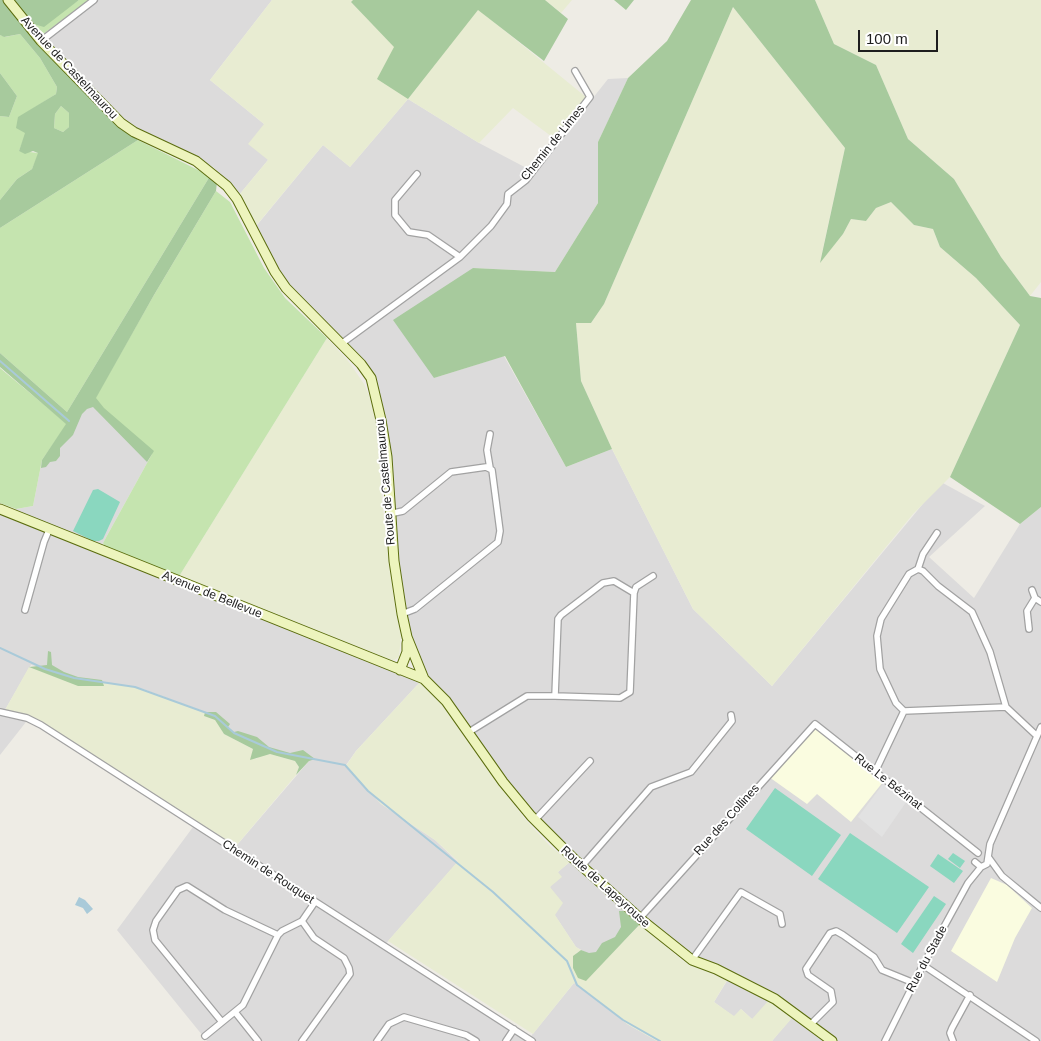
<!DOCTYPE html>
<html>
<head>
<meta charset="utf-8">
<style>
  body { margin:0 }
  #map { position:relative; width:1041px; height:1041px; overflow:hidden; background:#eeece5; font-family:Arial,sans-serif }
  canvas { display:block }
  .scale { position:absolute; left:858px; top:30px; width:80px; height:22px; box-sizing:border-box; border:2px solid #1e1e1e; border-top:0; padding-left:6px; font-size:15px; line-height:18px; white-space:nowrap; color:#1e1e1e; -webkit-text-stroke:4px #fff; paint-order:stroke }
</style>
</head>
<body>
<div id="map">
<canvas width="1041" height="1041"></canvas>
<div class="scale">100 m</div>
</div>
<script>
const g = document.querySelector('canvas').getContext('2d');
g.lineJoin = 'round';
function fillPath(path, color) { g.fillStyle = color; g.fill(path, 'evenodd'); }
const shape = rows => new Path2D(rows.map(r => 'M' + r).join(''));
function stroke(path, color, width, dash) { g.strokeStyle = color; g.lineWidth = width; g.lineCap = dash ? 'butt' : 'round'; g.setLineDash(dash || []); g.stroke(path); }
function write(font, color, halo, rows, align = 'center') {
  g.font = font + ' Arial,sans-serif'; g.lineWidth = 4; g.setLineDash([]); g.textBaseline = 'middle'; g.strokeStyle = halo; g.fillStyle = color; for (const [text, x, y, turn = 0] of rows) {
    g.save(); g.translate(x, y); g.rotate((+turn || 0) * Math.PI / 180); g.textAlign = isNaN(turn) ? turn : align; if (halo) g.strokeText(text, 0, 0); g.fillText(text, 0, 0); g.restore();
  }
}
const residential = shape([
  [89,0,272,0,210,80,264,124,268,160,239,195,226,179,213,167,128,124,42,35],
  [628,78,598,142,598,203,555,272,473,268,434,378,504,356,566,467,612,449,693,609,772,686,941,482,985,506,929,557,974,598,1020,524,1041,507,1041,1041,772,1041,792,1017,752,1019,741,1009,734,1017,714,1002,730,976,707,965,643,921,603,962,576,947,554,914,550,887,558,872,573,859,550,837,424,679,407,637,387,457,371,378,300,304,253,230,323,145,350,167,408,99,479,143,534,172,608,79],
  [86,396,152,454,98,552,420,682,356,751,346,765,381,804,435,840,458,862,382,948,527,1041,574,983,577,983,627,1024,657,1041,207,1041,117,930,193,827,231,852,309,761,276,751,234,732,216,716,143,689,75,677,31,665,2,715,26,722,0,755,0,512,11,517,16,509,33,506,42,460]
]);
const education = shape([
  [815,729,883,782,851,822,817,794,807,804,769,777],
  [991,878,1007,885,1032,908,1015,938,997,982,951,951]
]);
const farmland = shape([
  [272,0,353,0,351,2,395,47,408,99,478,9,586,97,555,139,513,108,479,143,408,99,350,167,323,145,255,227,239,195,268,160,248,144,264,124,210,80],
  [545,0,572,0,561,13],
  [815,0,1041,0,1041,282,1030,296,1001,257,954,179,908,139,876,65,834,44],
  [733,7,845,148,820,262,843,234,851,219,866,221,876,208,891,202,914,225,933,229,940,247,976,278,1020,325,950,477,913,514,772,686,693,609,612,449,581,381,576,323,591,323,604,304],
  [327,338,349,362,364,384,372,402,378,426,382,502,401,636,399,657,394,660,385,659,178,578],
  [29,667,70,682,103,682,142,689,205,712,204,716,215,720,224,734,253,749,252,754,256,759,261,755,270,754,295,761,299,767,296,775,236,846,37,719,5,710],
  [420,682,443,703,524,818,550,846,570,862,558,872,562,877,550,887,563,903,555,915,576,947,581,950,576,953,586,980,640,924,683,961,727,980,714,1002,734,1016,741,1009,752,1019,768,1001,793,1017,772,1041,657,1041,627,1024,576,983,573,984,533,1034,388,941,458,861,435,840,381,804,346,766,356,751]
]);
const grass = shape([
  [79,0,89,0,42,35,30,23,64,10],
  [20,34,40,58,57,87,56,94,18,118,26,133,19,151,39,153,32,169,17,179,0,200,0,116,9,117,17,96,0,73,0,35,5,37],
  [61,106,69,113,69,127,63,132,54,128,55,114],
  [138,140,210,176,67,412,0,353,0,228],
  [216,191,230,202,264,268,285,298,327,338,178,578,105,547,103,543,152,454,93,402,154,295],
  [0,368,67,424,42,460,33,506,16,509,0,503]
]);
const forest = shape([
  [0,0,3,0,42,47,117,124,138,140,0,228,0,200,17,179,32,169,38,153,33,151,25,154,19,151,25,133,16,128,18,117,56,94,57,87,40,58,20,34,4,37,0,35],
  [61,106,69,113,69,127,63,132,54,128,55,114],
  [12,0,79,0,44,27,30,23],
  [353,0,545,0,568,19,544,61,478,10,408,99,377,79,394,47,351,2],
  [614,0,634,0,626,10],
  [691,0,815,0,834,44,876,65,908,139,954,179,1001,257,1030,296,1041,298,1041,507,1020,524,950,477,1020,325,976,278,940,247,933,229,914,225,891,202,876,208,866,221,851,219,843,234,820,263,845,148,733,7,604,304,591,323,576,323,581,381,612,449,566,467,505,356,434,378,393,320,473,268,555,272,598,203,598,142,628,78,667,41],
  [0,73,17,96,9,117,0,116],
  [210,176,217,182,216,191,154,295,96,398,104,408,154,451,147,462,93,407,87,409,82,414,73,435,60,448,60,456,56,461,50,462,46,467,41,468,42,460,66,424,0,367,0,353,67,412],
  [48,651,51,652,52,665,64,672,78,677,102,680,104,686,78,686,29,667,47,665],
  [205,712,216,712,230,724,228,727,234,732,238,731,257,737,269,747,290,753,303,750,315,759,309,761,296,775,299,767,295,761,270,754,250,760,253,749,224,734,215,720,204,716],
  [619,911,628,911,640,924,586,981,578,978,573,968,573,956,581,950,589,953,596,952,602,943,615,937,621,927]
]);
const pitch = shape([
  [98,489,120,502,103,539,99,541,93,541,73,531,93,490],
  [775,788,841,835,812,876,746,829],
  [850,833,929,887,897,933,818,879],
  [953,853,965,861,960,868,948,859],
  [938,854,963,871,954,883,930,866],
  [934,896,946,904,913,953,901,944]
]);
const parking = shape([
  [886,780,909,798,882,837,858,817],
  [951,910,927,952,922,952,948,911]
]);
const water = shape([
  [79,897,85,900,93,909,87,914,83,908,75,905]
]);
const stream = shape([
  [0,361,69,421],
  [0,648,45,669,74,678,135,687,215,716,234,733,277,752,345,765,368,791,493,892,567,961,577,985,623,1020,660,1041]
]);
const street = shape([
  [41,41,94,0],
  [417,174,395,200,395,215,409,232,428,235,460,257],
  [341,344,460,257,491,226,507,204,508,194,526,180,590,97,575,71],
  [490,434,487,450,490,468],
  [389,514,403,511,451,472,486,467,492,470,500,531,498,542,415,609,402,614],
  [918,569,923,554,937,533],
  [1032,590,1035,598,1041,602],
  [634,593,636,587,653,576],
  [25,610,44,542,49,530],
  [1029,629,1027,611,1035,598],
  [1006,707,904,711,896,703,880,669,877,636,881,619,909,574,918,569,923,571,938,586,972,612,990,652,1006,707,1037,736],
  [0,712,27,718,41,725,532,1041],
  [469,732,527,696,555,696,558,619,561,615,603,583,614,581,634,593,630,692,620,698,555,696],
  [875,772,904,711],
  [535,820,590,761],
  [989,858,1002,876,1041,908],
  [975,862,981,867,987,864,990,844,1041,727],
  [582,866,651,787,691,772,732,721,731,715],
  [640,918,815,724,978,853],
  [302,921,314,938,344,958,349,968,350,974,302,1041],
  [692,960,741,892,780,914,782,924],
  [923,965,1036,1041],
  [235,1012,258,1041],
  [222,1022,155,940,153,930,156,921,178,890,187,886,225,910,278,935],
  [811,1024,833,1002,831,991,808,975,806,969,830,933,836,931,843,935,874,957,882,970,914,983],
  [205,1036,243,1005,278,935,282,931,302,921,315,902],
  [377,1041,389,1024,404,1017,466,1035,476,1041],
  [506,1041,514,1029],
  [885,1041,923,965,968,883,981,867],
  [953,1041,950,1033,952,1028,970,995]
]);
const secondary = shape([
  [8,0,41,41,121,123,134,132,196,161,227,186,237,199,275,272,286,288,361,364,371,378,381,420,387,457,394,561,402,614,407,637,424,679],
  [0,509,424,679,446,701,503,782,531,816,574,859,643,921,692,960,716,969,775,999,832,1041],
  [400,670,407,652,407,643]
]);
const streetNames = [
  ["Avenue de Castelmaurou",69,68,47],
  ["Chemin de Limes",553,143,-51],
  ["Route de Castelmaurou",386,482,-95],
  ["Avenue de Bellevue",212,595,22],
  ["Rue Le Bézinat",888,782,38],
  ["Rue des Collines",727,820,-48],
  ["Chemin de Rouquet",268,872,33],
  ["Route de Lapeyrouse",605,887,42],
  ["Rue du Stade",927,959,-62]
];
fillPath(residential, '#dcdbdb');
fillPath(education, '#fafce0');
fillPath(farmland, '#e8ecd2');
fillPath(grass, '#c5e4af');
fillPath(forest, '#a7ca9d');
fillPath(pitch, '#8ad7bf');
fillPath(parking, '#e2e2e2');
fillPath(water, '#a9cad9');
stroke(stream, '#a9cad9', 2);
stroke(street, '#a2a2a2', 8);
stroke(secondary, '#5b6d0e', 11);
stroke(street, '#fff', 5.5);
stroke(secondary, '#edf4bd', 9);
write('12px', '#1e1e1e', '#fff', streetNames);
</script>
</body>
</html>
